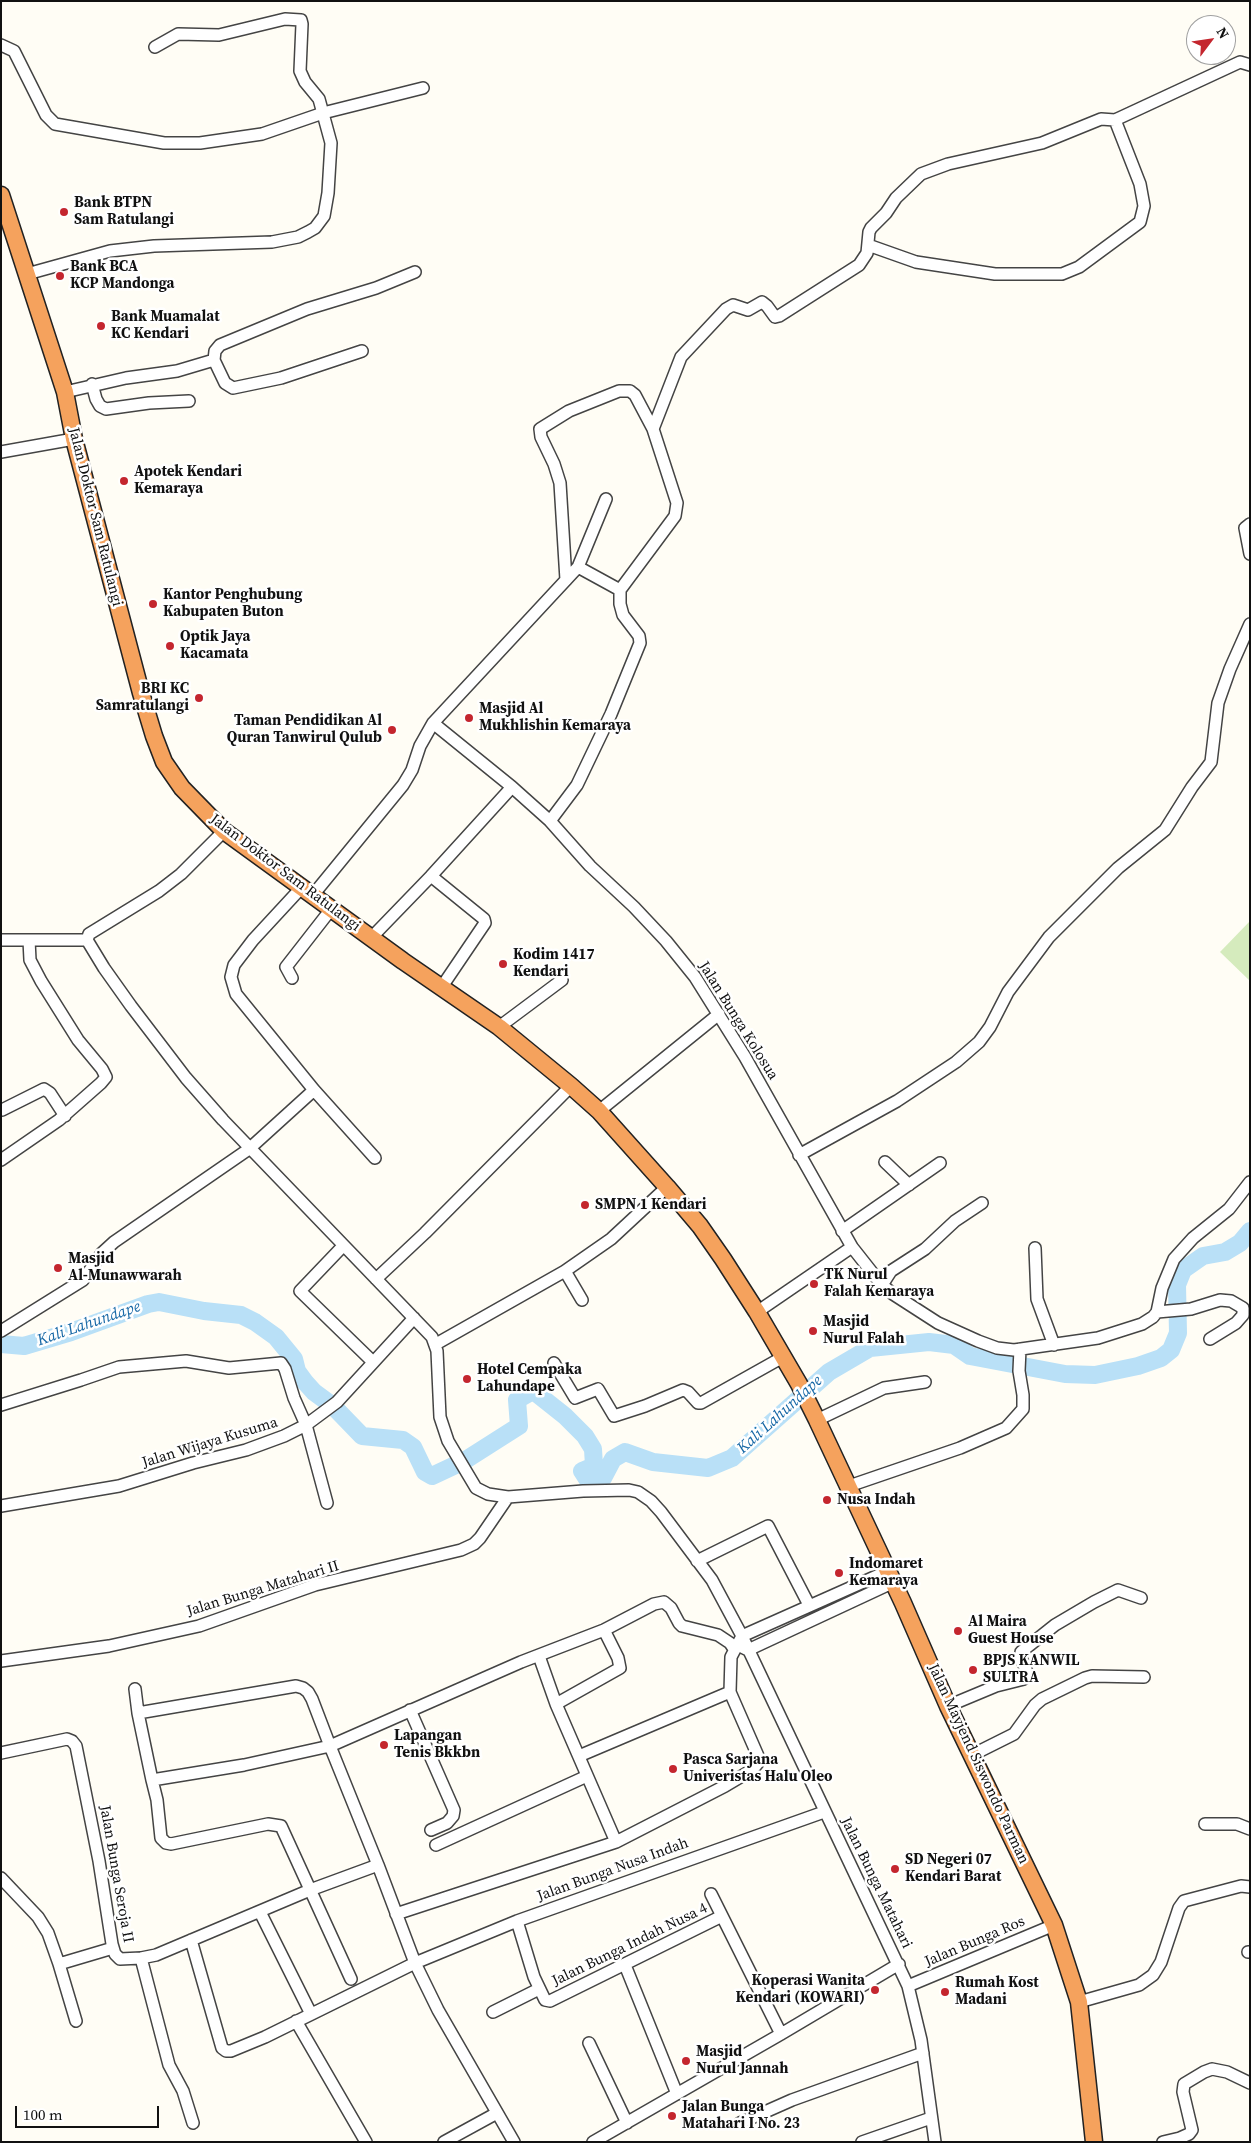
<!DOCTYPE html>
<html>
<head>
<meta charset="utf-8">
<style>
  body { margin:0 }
  #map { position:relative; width:1251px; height:2143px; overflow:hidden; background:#fffdf5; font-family:"Source Serif 4",serif }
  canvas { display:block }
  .frame { position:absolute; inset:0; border:2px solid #111; pointer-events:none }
  .north { position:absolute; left:1186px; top:15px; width:50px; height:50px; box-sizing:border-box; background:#fff; border:1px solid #a0a0a0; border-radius:50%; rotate:59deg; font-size:14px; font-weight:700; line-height:20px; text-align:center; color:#111 }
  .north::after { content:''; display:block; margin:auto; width:18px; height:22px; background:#c4262e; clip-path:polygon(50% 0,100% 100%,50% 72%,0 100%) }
  .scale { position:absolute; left:15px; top:2106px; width:144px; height:22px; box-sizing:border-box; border:2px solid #111; border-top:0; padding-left:6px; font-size:15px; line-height:18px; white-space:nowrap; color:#111; -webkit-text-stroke:4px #fff; paint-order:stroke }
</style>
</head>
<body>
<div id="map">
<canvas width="1251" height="2143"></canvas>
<div class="frame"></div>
<div class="north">N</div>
<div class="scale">100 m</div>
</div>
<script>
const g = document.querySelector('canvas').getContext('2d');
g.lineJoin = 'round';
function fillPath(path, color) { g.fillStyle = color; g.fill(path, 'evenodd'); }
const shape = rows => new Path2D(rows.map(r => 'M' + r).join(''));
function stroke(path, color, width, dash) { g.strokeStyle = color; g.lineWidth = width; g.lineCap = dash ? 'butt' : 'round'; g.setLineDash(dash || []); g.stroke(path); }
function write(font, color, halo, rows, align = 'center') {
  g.font = font + ' "Source Serif 4",serif'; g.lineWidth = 5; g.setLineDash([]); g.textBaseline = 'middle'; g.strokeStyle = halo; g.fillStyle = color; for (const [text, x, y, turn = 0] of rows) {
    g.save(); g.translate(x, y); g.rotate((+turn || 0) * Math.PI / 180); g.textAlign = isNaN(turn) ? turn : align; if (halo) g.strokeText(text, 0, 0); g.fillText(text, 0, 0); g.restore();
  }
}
const green = shape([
  [1250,921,1250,981,1220,952]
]);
const river = shape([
  [1,1344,24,1346,71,1332,148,1304,159,1302,204,1311,241,1315,255,1322,276,1337,294,1359,297,1371,305,1382,314,1392,333,1406,362,1436,403,1440,413,1447,425,1472,432,1476,464,1461,519,1426,517,1400,531,1392,536,1393,565,1416,585,1436,593,1449,594,1466,582,1471,589,1482,603,1478,613,1459,625,1452,653,1462,708,1468,732,1458,829,1372,870,1348,929,1342,954,1345,970,1356,1065,1374,1095,1375,1138,1366,1161,1358,1171,1350,1178,1333,1177,1285,1183,1270,1203,1256,1225,1252,1240,1243,1250,1231]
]);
const minor = shape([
  [1,45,14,51,46,115,55,124,164,143,200,143,262,134,323,113,423,88],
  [868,245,916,262,995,274,1062,274,1079,267,1140,222,1144,206,1140,184,1115,120,1240,62,1250,65],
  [27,274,110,251,154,246,272,242,298,237,308,232,315,228,324,216,328,193,331,143,319,99,305,82,300,71,302,24,301,20,285,19,219,35,178,34,155,47],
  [214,360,225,383,233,388,281,378,362,351],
  [92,384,96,399,100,406,106,409,149,403,189,401],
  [65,392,126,378,177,371,214,360,215,351,220,345,307,309,376,288,415,272],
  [653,429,681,357,726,309,733,305,748,310,762,302,767,306,775,317,779,316,859,265,867,253,869,232,871,228,886,213,896,198,921,174,948,164,1042,143,1101,119,1115,120],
  [1,452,74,439],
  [1250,524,1245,528,1250,554],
  [578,567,606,499],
  [512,787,550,821,590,866,634,907,666,941,695,977,745,1057,852,1247],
  [550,821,577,785,611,714,640,643,639,636,623,615,620,604,620,590],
  [431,876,484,919,485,923,441,988],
  [313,895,403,785,412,770,420,746,433,723,578,567,620,590,675,516,677,503,653,429,635,395,630,391,619,391,569,411,540,429,541,437,554,464,560,483,566,580],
  [371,938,431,876,512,787,433,723],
  [1,940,87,940],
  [87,940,104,968,131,1006,186,1078,223,1120,432,1337,437,1351,440,1417,448,1441,476,1488,488,1494,508,1497,583,1491,629,1490,638,1492,651,1501,661,1512,712,1580,742,1636,908,1986,921,2040,935,2142],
  [87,940,89,934,159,891,181,874,224,831],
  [292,978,286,967,332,908],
  [499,1027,562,980],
  [314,1090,375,1158],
  [2,1110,44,1089,50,1093,65,1116],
  [599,1111,719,1014],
  [799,1155,897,1101,956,1062,979,1042,990,1027,1008,992,1049,937,1118,868,1165,830,1192,787,1211,762,1218,703,1230,669,1250,624],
  [1,1160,59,1120,101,1083,106,1077,102,1069,78,1040,41,981,30,960,29,940],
  [885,1162,909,1185],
  [842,1231,940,1163],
  [343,1246,300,1291,373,1362],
  [1035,1248,1037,1299,1054,1345],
  [376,1279,425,1233,571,1086],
  [882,1285,891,1271,925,1249,955,1221,982,1203],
  [582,1300,565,1271,611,1239,667,1187],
  [757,1312,852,1247,882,1285,893,1294,938,1323,978,1341,997,1348,1014,1350,1098,1338,1142,1324,1153,1317,1157,1312,1162,1288,1174,1259,1193,1238,1229,1209,1250,1182],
  [1157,1312,1191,1309,1220,1300,1231,1301,1243,1308,1243,1315,1236,1323,1210,1339],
  [1,1331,83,1280,102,1253,114,1242,249,1149,314,1090,236,994,231,977,234,965,253,940,302,887],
  [436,1344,565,1271],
  [554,1363,575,1398,598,1389,614,1416,645,1406,683,1390,688,1392,698,1403,701,1403,783,1357],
  [1,1405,81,1380,119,1367,186,1361,229,1368,281,1363,285,1369,294,1398,306,1425,327,1503],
  [817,1420,884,1388,925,1382],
  [849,1486,960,1448,1006,1428,1023,1409,1023,1395,1019,1371,1020,1349],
  [1,1506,119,1486,193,1463,246,1450,284,1436,306,1425,337,1402,414,1318],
  [697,1561,768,1526,809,1605],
  [742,1647,748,1650,894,1582],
  [539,1656,556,1704,616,1842],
  [1,1661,109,1646,199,1626,315,1585,461,1550,474,1544,480,1538,508,1497],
  [135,1689,138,1713],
  [556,1704,620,1668,618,1658,604,1630],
  [948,1706,996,1686,1024,1679,1027,1672,1021,1658,1021,1652,1055,1625,1094,1602,1118,1590,1141,1598],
  [410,1710,454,1810,453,1816,447,1823,431,1830],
  [1,1753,67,1739,72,1741,76,1746,99,1861,112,1944,115,1954,120,1959,141,1958,156,1955,310,1890,378,1865],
  [972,1755,1014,1734,1035,1705,1042,1699,1085,1678,1092,1676,1144,1677],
  [579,1756,730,1692,731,1657,742,1636,888,1571],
  [152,1780,157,1800,161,1838,166,1843,171,1844,268,1824,281,1826,351,1979],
  [1205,1824,1237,1824,1250,1829],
  [436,1845,587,1776],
  [1,1878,38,1917,48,1933,59,1964,76,2021],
  [711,1894,781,2034],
  [260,1912,311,2014],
  [396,1914,616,1842,725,1786,752,1770,758,1763,758,1756,730,1692],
  [517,1921,534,1977,545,2000,550,2001,722,1916],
  [191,1940,222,2048,226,2051,231,2051,265,2037,415,1963,517,1921,824,1812],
  [1248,1952,1250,1952],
  [141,1958,169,2065,183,2091,193,2123],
  [59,1964,113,1948],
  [625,1965,677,2094],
  [908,1986,1054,1925],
  [1079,2002,1139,1985,1153,1975,1161,1962,1179,1908,1184,1901,1241,1886,1250,1887],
  [493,2012,539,1989],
  [296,2021,366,2142],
  [589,2043,627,2123],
  [740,2123,792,2100,923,2053],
  [444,2142,497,2113],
  [514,2142,438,2010,415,1963,378,1865,330,1746,312,1699,308,1692,303,1688,296,1686,138,1713,152,1780,244,1765,330,1746,521,1662,604,1630,654,1604,664,1602,671,1608,679,1623,682,1626,718,1635,730,1643,734,1649],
  [593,2142,781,2034,899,1964],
  [862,2142,931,2118],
  [1163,2142,1180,2138,1189,2134,1192,2130,1183,2092,1184,2084,1204,2072,1212,2069,1227,2072,1250,2083]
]);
const highway = shape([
  [1,195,65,392,74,439,141,693,154,736,164,762,182,788,224,831,403,961,499,1027,571,1086,599,1111,667,1187,700,1226,723,1259,757,1312,799,1384,817,1420,903,1603,948,1706,1054,1925,1079,2002,1094,2142]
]);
const markers = [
  [64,212,5,"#c4262e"],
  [60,276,5,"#c4262e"],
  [101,326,5,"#c4262e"],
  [124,481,5,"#c4262e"],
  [153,604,5,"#c4262e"],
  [170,646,5,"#c4262e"],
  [199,698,5,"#c4262e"],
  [469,718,5,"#c4262e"],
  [392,730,5,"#c4262e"],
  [503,964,5,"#c4262e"],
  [585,1205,5,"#c4262e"],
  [58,1268,5,"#c4262e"],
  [814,1284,5,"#c4262e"],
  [813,1331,5,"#c4262e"],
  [467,1379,5,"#c4262e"],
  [827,1500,5,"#c4262e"],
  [839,1573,5,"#c4262e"],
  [958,1631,5,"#c4262e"],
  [973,1670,5,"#c4262e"],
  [384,1745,5,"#c4262e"],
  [673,1769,5,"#c4262e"],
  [895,1869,5,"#c4262e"],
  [875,1990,5,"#c4262e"],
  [945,1992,5,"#c4262e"],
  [686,2061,5,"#c4262e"],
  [672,2116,5,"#c4262e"]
];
const poiNames = [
  ["Bank BTPN",74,203],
  ["Sam Ratulangi",74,220],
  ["Bank BCA",70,267],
  ["KCP Mandonga",70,284],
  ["Bank Muamalat",111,317],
  ["KC Kendari",111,334],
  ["Apotek Kendari",134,472],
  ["Kemaraya",134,489],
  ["Kantor Penghubung",163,595],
  ["Kabupaten Buton",163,612],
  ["Optik Jaya",180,637],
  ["Kacamata",180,654],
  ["BRI KC",189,689,"right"],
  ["Samratulangi",189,706,"right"],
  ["Masjid Al",479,709],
  ["Mukhlishin Kemaraya",479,726],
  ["Taman Pendidikan Al",382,721,"right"],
  ["Quran Tanwirul Qulub",382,738,"right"],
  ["Kodim 1417",513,955],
  ["Kendari",513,972],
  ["SMPN 1 Kendari",595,1205],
  ["Masjid",68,1259],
  ["Al-Munawwarah",68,1276],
  ["TK Nurul",824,1275],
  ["Falah Kemaraya",824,1292],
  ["Masjid",823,1322],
  ["Nurul Falah",823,1339],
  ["Hotel Cempaka",477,1370],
  ["Lahundape",477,1387],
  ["Nusa Indah",837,1500],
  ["Indomaret",849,1564],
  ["Kemaraya",849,1581],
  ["Al Maira",968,1622],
  ["Guest House",968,1639],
  ["BPJS KANWIL",983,1661],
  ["SULTRA",983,1678],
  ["Lapangan",394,1736],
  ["Tenis Bkkbn",394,1753],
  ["Pasca Sarjana",683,1760],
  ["Univeristas Halu Oleo",683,1777],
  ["SD Negeri 07",905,1860],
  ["Kendari Barat",905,1877],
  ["Koperasi Wanita",865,1981,"right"],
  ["Kendari (KOWARI)",865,1998,"right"],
  ["Rumah Kost",955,1983],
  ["Madani",955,2000],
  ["Masjid",696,2052],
  ["Nurul Jannah",696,2069],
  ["Jalan Bunga",682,2107],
  ["Matahari I No. 23",682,2124]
];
const streetNames = [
  ["Jalan Doktor Sam Ratulangi",95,517,76],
  ["Jalan Doktor Sam Ratulangi",285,873,37],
  ["Jalan Bunga Kolosua",738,1021,58],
  ["Jalan Wijaya Kusuma",210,1443,-17],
  ["Jalan Bunga Matahari II",263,1589,-17],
  ["Jalan Mayjend Siswondo Parman",978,1764,65],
  ["Jalan Bunga Nusa Indah",613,1870,-20],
  ["Jalan Bunga Seroja II",116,1874,80],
  ["Jalan Bunga Matahari",876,1883,64],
  ["Jalan Bunga Ros",975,1942,-23],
  ["Jalan Bunga Indah Nusa 4",630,1945,-26]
];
const waterNames = [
  ["Kali Lahundape",89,1324,-19],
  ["Kali Lahundape",780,1415,-42]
];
fillPath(green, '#d5ebbd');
stroke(river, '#b9e0f7', 18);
stroke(minor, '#444', 14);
stroke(highway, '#222', 19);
stroke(minor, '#fff', 11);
stroke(highway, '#f5a25d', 16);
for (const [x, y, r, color] of markers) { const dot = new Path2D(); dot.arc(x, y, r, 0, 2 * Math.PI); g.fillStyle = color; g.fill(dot); stroke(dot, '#fff', 2); }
write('bold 15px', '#111', '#fff', poiNames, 'left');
write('15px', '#111', '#fff', streetNames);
write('italic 16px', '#1768a6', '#fff', waterNames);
</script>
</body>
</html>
